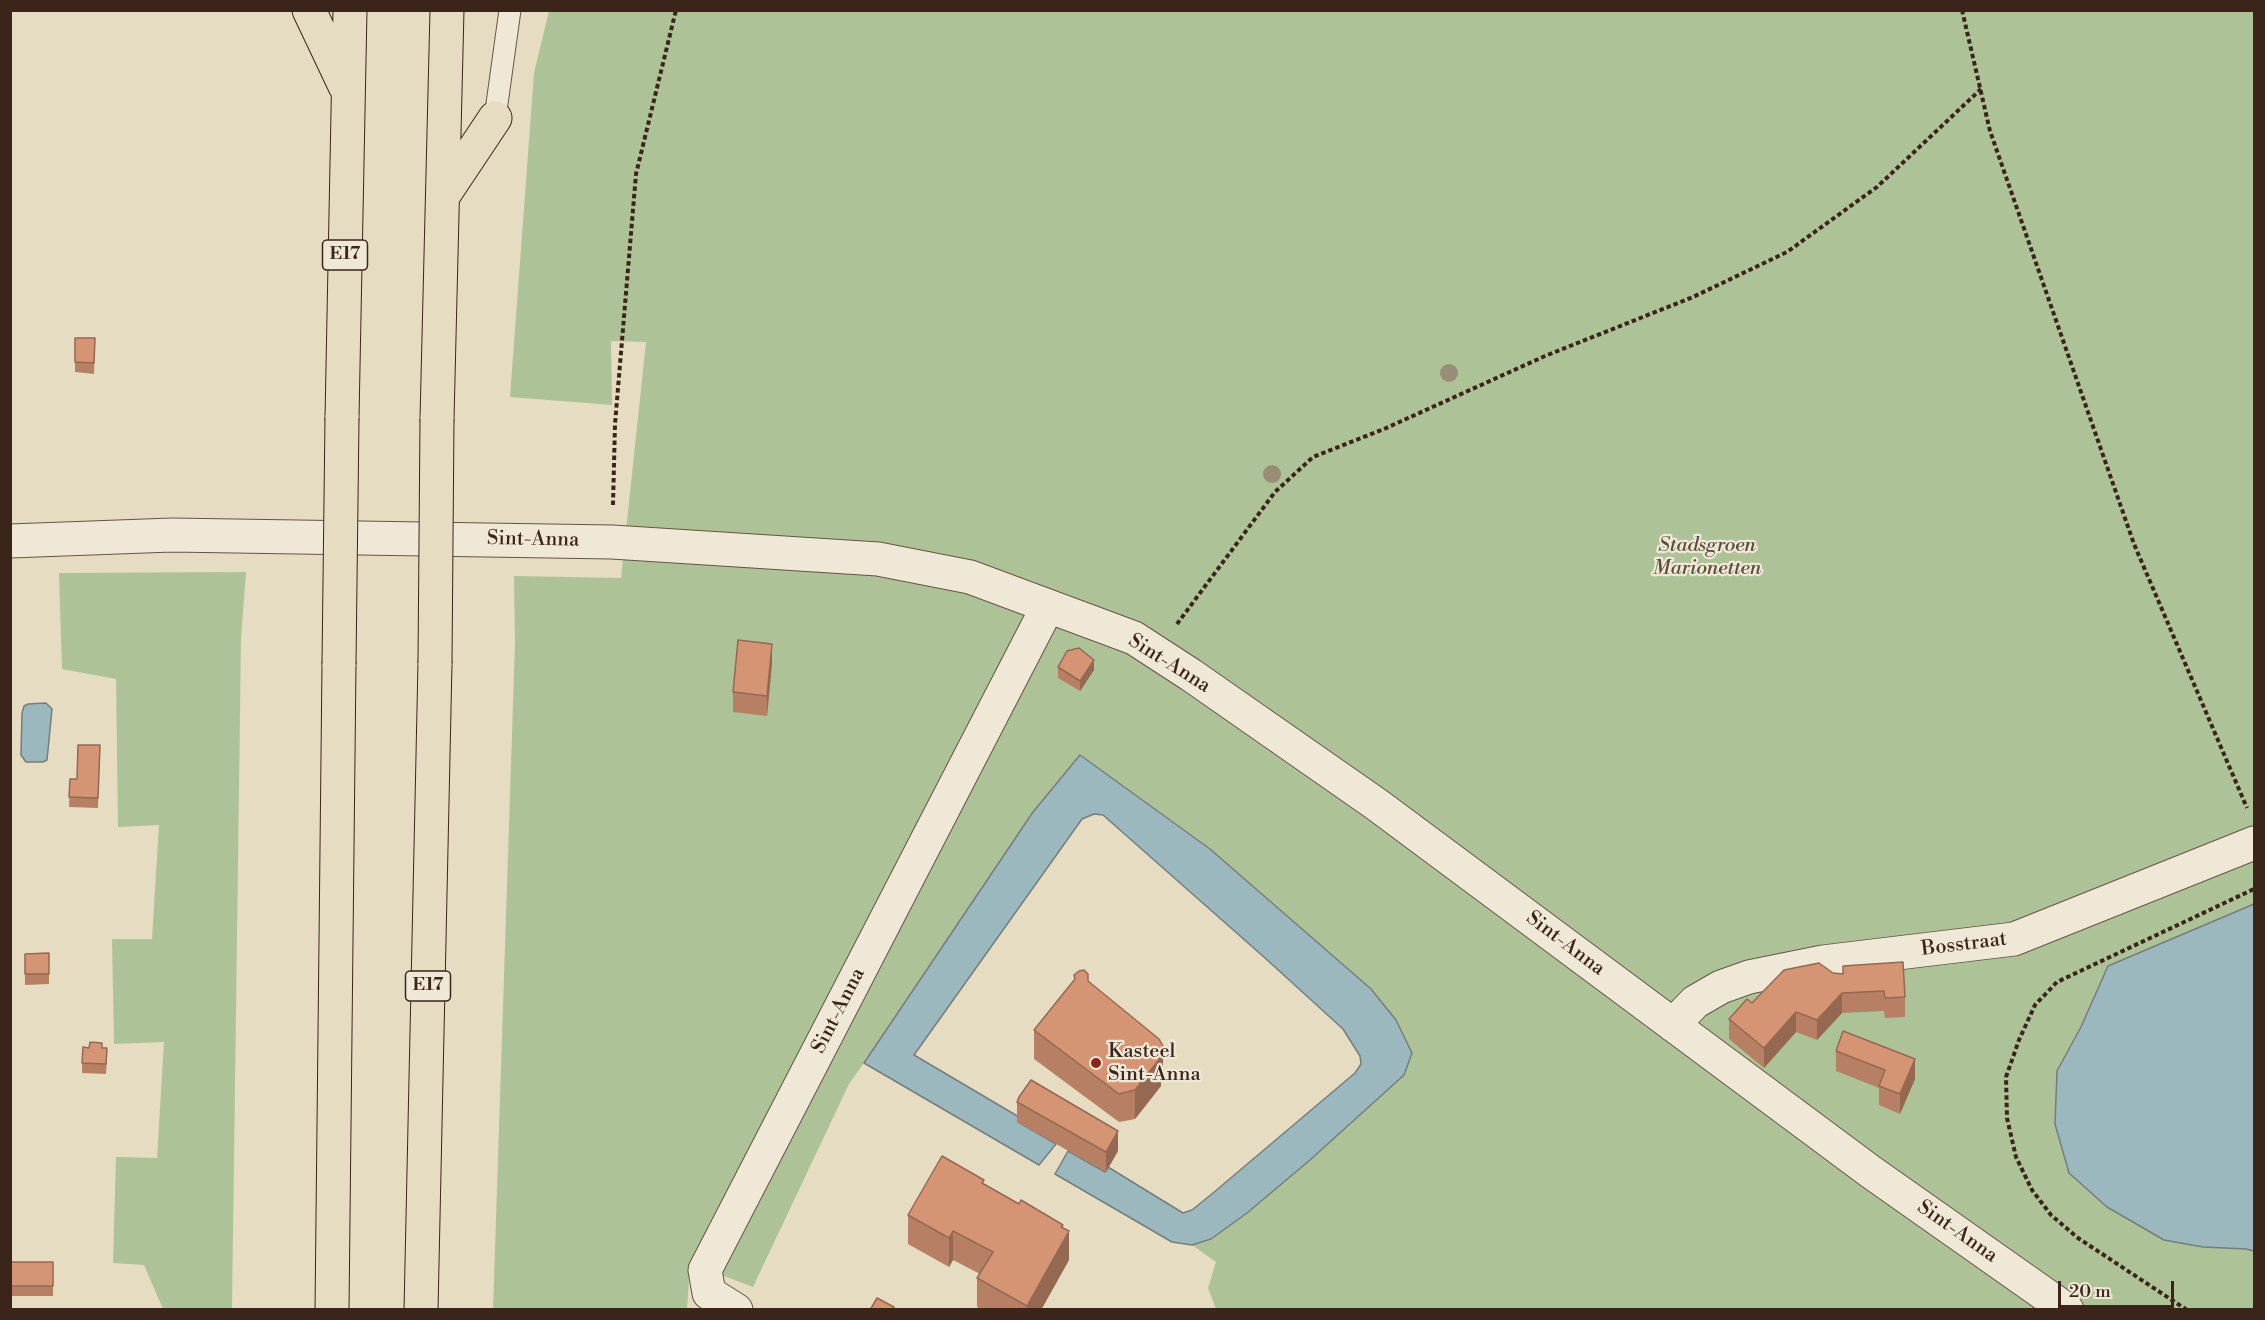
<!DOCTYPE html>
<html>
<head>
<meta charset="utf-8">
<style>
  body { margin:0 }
  #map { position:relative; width:2265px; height:1320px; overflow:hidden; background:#e6dcc1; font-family:"Libre Bodoni",serif }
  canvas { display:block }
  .frame { position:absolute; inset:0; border:12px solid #3b251a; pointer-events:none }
  .scale { position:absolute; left:2058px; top:1281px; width:116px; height:27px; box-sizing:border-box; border:3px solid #3b251a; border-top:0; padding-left:8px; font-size:18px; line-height:21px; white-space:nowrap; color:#3b251a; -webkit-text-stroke:4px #efe8d7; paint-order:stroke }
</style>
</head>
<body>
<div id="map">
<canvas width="2265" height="1320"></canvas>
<div class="frame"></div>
<div class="scale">20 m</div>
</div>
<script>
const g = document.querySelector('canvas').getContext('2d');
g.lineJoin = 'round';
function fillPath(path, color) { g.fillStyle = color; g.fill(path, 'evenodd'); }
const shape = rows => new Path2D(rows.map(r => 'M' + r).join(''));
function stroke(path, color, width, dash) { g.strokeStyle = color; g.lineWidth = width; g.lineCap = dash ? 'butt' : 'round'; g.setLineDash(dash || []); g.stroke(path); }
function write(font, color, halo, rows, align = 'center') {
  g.font = font + ' "Libre Bodoni",serif'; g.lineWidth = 4.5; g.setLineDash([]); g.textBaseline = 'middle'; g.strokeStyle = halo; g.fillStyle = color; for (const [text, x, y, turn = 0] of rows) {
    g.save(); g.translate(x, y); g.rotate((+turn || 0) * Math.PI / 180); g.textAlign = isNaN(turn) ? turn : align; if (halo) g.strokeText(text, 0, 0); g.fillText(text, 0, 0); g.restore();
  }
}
const green = shape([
  [549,11,2254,11,2254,1309,1216,1309,1208,1288,1216,1262,1192,1245,1211,1239,1412,1053,1396,1020,1371,989,1210,849,1080,755,849,1084,753,1287,690,1263,687,1309,493,1310,515,643,514,576,621,578,646,342,611,341,612,405,510,397,534,73],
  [246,572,241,638,232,1309,163,1309,144,1265,113,1263,116,1157,157,1158,164,1042,114,1044,112,939,152,939,159,825,118,827,116,679,62,669,59,573]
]);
const water = shape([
  [46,703,52,709,47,760,43,762,26,762,21,755,22,713,24,706,28,704,46,703],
  [1080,755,1210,849,1371,989,1396,1020,1412,1053,1404,1075,1310,1160,1247,1213,1211,1239,1192,1245,1172,1242,1055,1174,1068,1151,1105,1172,1108,1167,1183,1213,1192,1210,1213,1193,1355,1073,1361,1064,1360,1056,1343,1029,1265,958,1103,815,1094,814,1082,819,914,1055,1019,1117,1018,1122,1056,1144,1039,1165,864,1063,1033,812,1080,755],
  [2254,904,2254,1251,2246,1249,2203,1247,2164,1240,2107,1207,2069,1173,2055,1124,2057,1071,2081,1027,2108,966,2254,904]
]);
const path = shape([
  [1962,10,1990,131,2134,544,2247,808],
  [613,505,615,424,636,174,676,10],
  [1177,624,1275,492,1313,457,1384,429,1545,356,1693,297,1787,252,1877,187,1981,89],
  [2187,1310,2078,1238,2051,1215,2032,1190,2016,1157,2007,1118,2006,1077,2019,1040,2035,1005,2057,982,2254,889]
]);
const service = shape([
  [495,118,510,10]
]);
const minor = shape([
  [10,541,172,535,612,542,878,559,970,577,1134,638,1191,675,1376,804,1871,1172,2067,1310],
  [1673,1025,1695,1002,1721,987,1749,977,1823,962,2014,939,2254,843],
  [736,1310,709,1293,705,1270,1048,606]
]);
const motorway = shape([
  [309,10,345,86],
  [443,196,495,118],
  [342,418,350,10],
  [437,419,447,10],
  [332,1310,339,664],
  [421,1310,435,663]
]);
const motorwayBridge = shape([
  [435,663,437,419],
  [339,664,342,418]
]);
const trees = [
  [1449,373],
  [1272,474]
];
const wall = shape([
  [95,338,94,374,75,372,75,362],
  [772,663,767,716,733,712,733,692],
  [1058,667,1094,670,1080,691,1058,678],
  [100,745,98,808,69,807,70,779,77,779],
  [49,953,49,984,25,985,25,954],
  [1833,973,1905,997,1905,1017,1885,1018,1884,1011,1842,1013,1817,1040,1796,1032,1764,1068,1729,1039,1729,1019],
  [1074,975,1088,981,1163,1075,1161,1079,1161,1086,1135,1119,1119,1122,1034,1059,1034,1030,1074,980],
  [102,1048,107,1059,106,1074,82,1073,82,1063],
  [1836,1051,1915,1079,1900,1114,1879,1105,1879,1088,1836,1071],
  [1017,1102,1118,1151,1106,1172,1017,1122],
  [984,1184,1063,1228,1069,1260,1041,1310,982,1310,977,1307,977,1278,980,1274,953,1260,949,1267,908,1244,908,1215],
  [10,1262,53,1262,53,1296,10,1296]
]);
const shadedWall = shape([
  [11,392,11,412,10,413,10,393],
  [772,644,772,663,767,716,767,696],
  [1094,660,1094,670,1080,691,1080,681],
  [1842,993,1842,1013,1817,1040,1817,1020],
  [1796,1012,1796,1032,1764,1068,1764,1048],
  [1163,1046,1163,1075,1161,1079,1161,1086,1135,1119,1135,1090,1160,1056],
  [1915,1059,1915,1079,1900,1114,1900,1094],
  [1118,1131,1118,1151,1106,1172,1106,1152],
  [1063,1225,1063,1242,1069,1231,1069,1260,1041,1310,1027,1310,1027,1306],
  [953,1231,953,1260,949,1267,949,1238]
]);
const building = shape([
  [75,338,95,338,94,363,75,362,75,338],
  [738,640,772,644,767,696,733,692,738,640],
  [1079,648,1094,660,1080,681,1058,667,1067,651,1079,648],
  [78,745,100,745,98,798,69,797,70,779,77,779,78,745],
  [49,953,49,974,25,974,25,954,49,953],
  [1903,962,1905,997,1885,998,1884,991,1842,993,1817,1020,1796,1012,1764,1048,1729,1019,1747,999,1752,1003,1784,970,1819,963,1833,973,1843,974,1843,966,1903,962],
  [1084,970,1088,974,1088,981,1159,1039,1163,1046,1160,1056,1161,1057,1135,1090,1119,1094,1034,1030,1075,979,1074,975,1079,971,1084,970],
  [1843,1031,1915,1059,1900,1094,1879,1086,1885,1070,1836,1051,1843,1031],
  [90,1042,102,1043,102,1048,107,1048,106,1064,82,1063,83,1047,89,1048,90,1042],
  [1031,1080,1118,1131,1106,1152,1017,1102,1019,1097,1031,1080],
  [942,1156,984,1180,982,1183,1019,1204,1021,1200,1063,1225,1061,1227,1069,1231,1027,1306,977,1278,993,1252,953,1231,949,1238,908,1215,942,1156],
  [10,1262,53,1262,53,1286,10,1286,10,1262],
  [877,1298,894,1307,892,1310,870,1310,877,1298]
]);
const markers = [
  [1096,1063,6,"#8f2418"]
];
const shields = [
  [345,255,45],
  [428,986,45]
];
const shieldNames = [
  ["E17",345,255],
  ["E17",428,986]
];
const streetNames = [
  ["Sint-Anna",533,540,1],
  ["Sint-Anna",1169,664,32],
  ["Sint-Anna",1565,944,37],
  ["Bosstraat",1964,945,-7],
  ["Sint-Anna",839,1011,-63],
  ["Sint-Anna",1957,1232,35]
];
const parkNames = [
  ["Stadsgroen",1707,546],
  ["Marionetten",1707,569]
];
const poiNames = [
  ["Kasteel",1108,1052],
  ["Sint-Anna",1108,1075]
];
fillPath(green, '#aec298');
fillPath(water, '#9cb8bf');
stroke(water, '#757d7d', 1.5);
stroke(service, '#665344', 23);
stroke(minor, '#665344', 35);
stroke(motorway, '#3b251a', 35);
stroke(path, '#3b251a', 4, [4.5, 3]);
stroke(service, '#efe8d7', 21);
stroke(minor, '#efe8d7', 33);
stroke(motorway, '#e6dcc1', 33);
stroke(motorwayBridge, '#3b251a', 35, []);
stroke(motorwayBridge, '#e6dcc1', 33);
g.fillStyle = '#988d77';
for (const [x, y] of trees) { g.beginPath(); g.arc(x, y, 9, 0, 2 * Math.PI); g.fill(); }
fillPath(wall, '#b78064');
fillPath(shadedWall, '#956851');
fillPath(building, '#d59574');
stroke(building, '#956851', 1.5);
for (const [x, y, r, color] of markers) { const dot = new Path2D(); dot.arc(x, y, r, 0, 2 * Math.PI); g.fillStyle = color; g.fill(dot); stroke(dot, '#efe8d7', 2); }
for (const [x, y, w] of shields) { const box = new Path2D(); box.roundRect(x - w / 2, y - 15, w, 30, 4.5); g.fillStyle = '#efe8d7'; g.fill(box); stroke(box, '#3b251a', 1.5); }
write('bold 18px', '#3b251a', null, shieldNames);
write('20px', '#3b251a', '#efe8d7', streetNames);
write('italic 20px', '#584c3a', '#efe8d7', parkNames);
write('20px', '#3b251a', '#efe8d7', poiNames, 'left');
</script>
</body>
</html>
